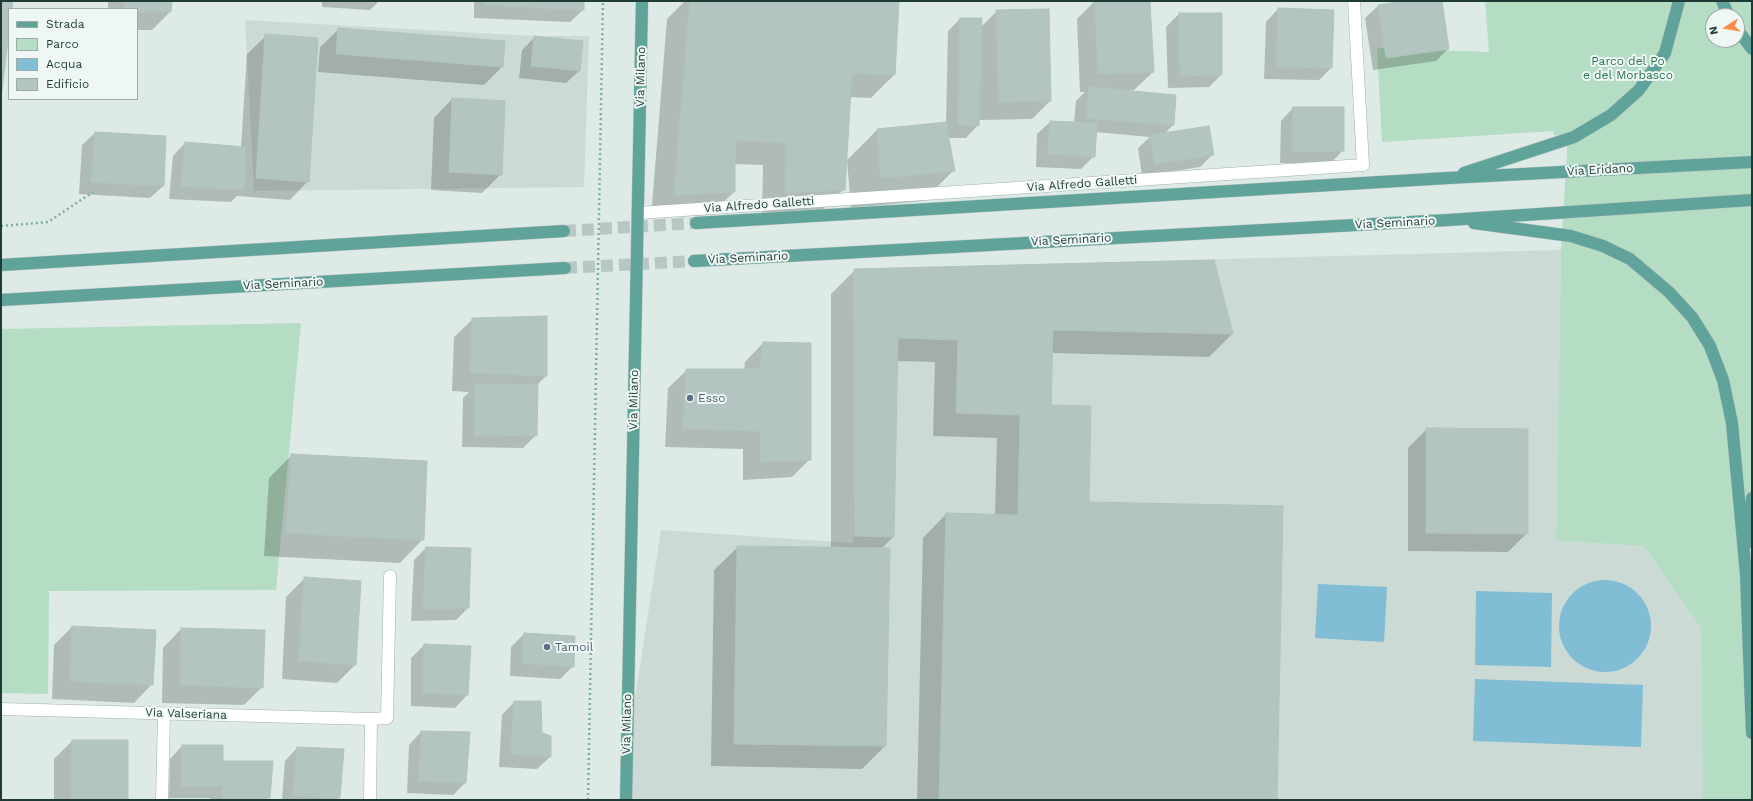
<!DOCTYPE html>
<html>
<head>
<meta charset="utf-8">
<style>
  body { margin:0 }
  #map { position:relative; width:1753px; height:801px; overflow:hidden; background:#ddeae6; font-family:"Work Sans",sans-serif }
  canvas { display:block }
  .frame { position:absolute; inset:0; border:2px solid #1e3b36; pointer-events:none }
  .legend { position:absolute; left:8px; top:8px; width:130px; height:92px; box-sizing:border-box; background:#eef7f4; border:1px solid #9baca8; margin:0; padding:5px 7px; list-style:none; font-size:12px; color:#1e3b36 }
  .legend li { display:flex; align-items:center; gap:8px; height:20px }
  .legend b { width:20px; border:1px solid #9baca8 }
  .north { position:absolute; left:1705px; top:8px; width:40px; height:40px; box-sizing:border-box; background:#eef7f4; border:1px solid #9baca8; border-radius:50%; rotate:258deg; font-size:11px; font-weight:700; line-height:16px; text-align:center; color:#1e3b36 }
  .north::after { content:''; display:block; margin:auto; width:14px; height:18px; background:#fa8c4c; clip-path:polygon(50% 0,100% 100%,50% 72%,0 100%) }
</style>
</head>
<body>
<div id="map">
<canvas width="1753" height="801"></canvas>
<div class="frame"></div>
<ul class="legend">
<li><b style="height:5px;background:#5fa39a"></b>Strada</li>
<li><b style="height:11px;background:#b4ddc4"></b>Parco</li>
<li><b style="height:11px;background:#81bdd4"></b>Acqua</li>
<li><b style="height:11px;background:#b3c5c0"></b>Edificio</li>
</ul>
<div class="north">N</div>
</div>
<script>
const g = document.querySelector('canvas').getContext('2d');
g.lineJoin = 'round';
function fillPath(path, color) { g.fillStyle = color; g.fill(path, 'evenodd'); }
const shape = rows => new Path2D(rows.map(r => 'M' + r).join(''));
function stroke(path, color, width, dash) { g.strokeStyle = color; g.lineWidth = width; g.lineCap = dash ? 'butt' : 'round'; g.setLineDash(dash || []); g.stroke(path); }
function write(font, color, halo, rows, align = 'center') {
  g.font = font + ' "Work Sans",sans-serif'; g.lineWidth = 4; g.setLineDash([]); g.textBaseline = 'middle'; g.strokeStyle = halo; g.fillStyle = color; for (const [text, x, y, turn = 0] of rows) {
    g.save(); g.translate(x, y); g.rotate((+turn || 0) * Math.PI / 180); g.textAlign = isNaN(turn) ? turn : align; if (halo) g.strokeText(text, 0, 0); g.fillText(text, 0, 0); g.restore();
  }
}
const built = shape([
  [245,20,534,36,589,36,584,187,254,191],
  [1561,250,1556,541,1644,546,1701,628,1703,800,630,800,626,756,661,530,853,543,854,269]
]);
const green = shape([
  [1485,1,1752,1,1752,800,1703,800,1701,628,1644,546,1556,541,1561,250,1568,135,1554,135,1553,131,1382,142,1377,48,1489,52],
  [1713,16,1737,16,1737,40,1713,40],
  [301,323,276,590,49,591,48,694,1,693,1,329]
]);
const water = shape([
  '1559 626a46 46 0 1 1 92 0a46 46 0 1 1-92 0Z',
  [1318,584,1387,587,1384,642,1315,638],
  [1476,591,1552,593,1551,667,1475,665],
  [1475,679,1643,685,1641,747,1473,741]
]);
const shadow = shape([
  [108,1,171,1,170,12,152,30,137,30,137,9,108,9],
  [322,1,379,1,370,10,322,7],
  [474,1,583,1,583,10,570,22,474,18],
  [685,1,898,1,894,75,871,98,849,97,844,189,820,212,762,215,763,165,734,164,734,192,710,215,651,218,667,19],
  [1095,1,1149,1,1153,72,1134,90,1128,90,1128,92,1175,96,1173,125,1164,134,1213,154,1200,167,1142,176,1138,148,1150,137,1095,132,1094,156,1081,169,1036,167,1037,134,1050,122,1074,123,1076,101,1085,92,1080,92,1077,19],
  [1410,1,1441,1,1448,49,1436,61,1373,70,1365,18,1378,6],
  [1278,9,1331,68,1319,80,1264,79,1266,22],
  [997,11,1050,101,1032,119,979,120,978,125,966,138,948,138,954,170,923,201,851,208,847,160,878,129,946,123,948,31,960,19,981,27],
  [1179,14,1221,14,1221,75,1209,87,1168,88,1166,27],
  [339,29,502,67,484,85,318,72,320,47],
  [266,36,308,181,290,200,237,196,231,202,169,199,173,156,185,143,241,147,247,54],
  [535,37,579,71,566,83,519,78,522,50],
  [452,99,501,174,482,193,431,190,434,118],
  [1293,108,1343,150,1331,163,1280,163,1281,121],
  [95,133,163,186,150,198,79,194,82,145],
  [855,270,1232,334,1209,357,1051,353,1050,406,1088,503,1276,800,917,800,923,538,946,514,995,515,997,438,933,436,935,362,897,361,893,537,881,549,885,746,862,769,711,766,714,570,738,547,831,548,831,294],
  [473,319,546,376,537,385,536,435,523,448,462,447,463,398,469,392,452,391,454,337],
  [763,343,810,459,792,477,743,480,743,449,665,447,668,388,687,370,744,370,745,362],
  [1427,429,1527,533,1508,552,1408,551,1408,448],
  [292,455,423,539,400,563,264,556,269,478],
  [426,548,468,608,456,620,411,621,414,560],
  [305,578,355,665,337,683,282,679,286,597],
  [72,627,152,684,134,703,52,699,54,645],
  [181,629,262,687,244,705,162,703,163,648],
  [524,634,573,666,560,679,510,676,511,647],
  [424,645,467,695,455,708,411,706,411,658],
  [514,702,541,734,550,757,537,769,499,767,502,715],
  [421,732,465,783,453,795,407,793,409,745],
  [72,741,127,741,127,800,54,800,54,759],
  [182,746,222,762,269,797,266,800,210,800,210,798,169,798,170,759],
  [297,748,339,797,336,800,282,800,285,761]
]);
const building = shape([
  [1,1,13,1,12,9,9,9,9,31,1,99,1,1],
  [125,1,172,1,171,12,137,12,137,9,125,9,125,1],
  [486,1,584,1,584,10,486,5,486,1],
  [690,1,899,1,895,75,852,73,845,190,785,193,786,143,735,140,735,192,674,195,690,1],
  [1095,1,1150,1,1154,72,1098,74,1095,1],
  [1403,1,1442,1,1449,49,1386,58,1378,5,1403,1],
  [1278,8,1334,10,1332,68,1276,67,1278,8],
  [1049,9,1051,101,999,102,996,10,1049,9],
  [1179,13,1222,13,1222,75,1180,76,1179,13],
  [960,18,982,18,979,126,958,125,960,18],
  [338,28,505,41,503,67,336,54,338,28],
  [265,34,318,38,309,182,256,178,265,34],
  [534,36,583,41,580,71,531,66,534,36],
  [1089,87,1176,95,1174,125,1086,118,1089,87],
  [452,98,505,101,502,175,449,172,452,98],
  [1293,107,1344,107,1344,151,1292,151,1293,107],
  [1050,121,1097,123,1095,157,1048,154,1050,121],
  [946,122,955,171,881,178,877,129,946,122],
  [1209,126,1214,155,1155,164,1150,135,1209,126],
  [95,132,130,134,127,184,91,182,95,132],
  [130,134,166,136,164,186,127,184,130,134],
  [185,142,245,147,244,190,181,186,185,142],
  [1214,260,1233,334,1053,330,1051,405,1091,406,1089,502,1283,506,1277,800,939,800,946,513,1018,515,1020,415,956,413,958,340,898,338,894,537,854,536,854,269,1214,260],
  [547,316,547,376,470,373,472,318,547,316],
  [763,342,811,343,811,460,761,462,761,431,683,429,686,369,760,369,763,342],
  [476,384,538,385,537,436,474,435,476,384],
  [1426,428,1528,429,1528,534,1426,533,1426,428],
  [291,454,427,461,424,540,286,533,291,454],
  [737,546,890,548,886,746,734,744,737,546],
  [426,547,471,548,469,608,423,609,426,547],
  [304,577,361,581,356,665,299,661,304,577],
  [72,626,156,630,153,685,70,681,72,626],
  [181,628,265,630,263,688,180,685,181,628],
  [524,633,575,636,574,667,522,663,524,633],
  [424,644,471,646,468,695,423,693,424,644],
  [514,701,541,701,542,733,551,736,551,757,511,754,514,701],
  [421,731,470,732,466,783,419,781,421,731],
  [72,740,128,740,128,800,72,800,72,740],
  [182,745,223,745,223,786,181,786,182,745],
  [297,747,344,749,340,798,293,796,297,747],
  [223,761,273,761,270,798,222,798,223,761]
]);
const primaryTunnel = shape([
  [564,231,696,223],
  [565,268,694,261]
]);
const path = shape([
  [1,226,48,222,93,192],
  [588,800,603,1]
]);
const service = shape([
  [638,213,1363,165]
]);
const minor = shape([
  [1354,1,1363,165],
  [1,709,371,719,387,718,390,576],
  [162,800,164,714],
  [370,800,371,719]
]);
const primary = shape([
  [1722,1,1729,16],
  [1737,29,1752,49],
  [1464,173,1574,137,1611,115,1639,90,1665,53,1679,1],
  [696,223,1448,178,1752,162],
  [1474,223,1571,236,1603,246,1630,259,1669,292,1692,317,1710,346,1723,380,1732,423,1746,575,1752,733],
  [694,261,1448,220,1752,200],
  [1,265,564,231],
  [1,300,565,268],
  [1749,542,1752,498],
  [626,800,642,1]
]);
const markers = [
  [690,398,4,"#5c6f8a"],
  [547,647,4,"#5c6f8a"]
];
const parkNames = [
  ["Parco del Po",1628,61],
  ["e del Morbasco",1628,75]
];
const streetNames = [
  ["Via Milano",641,77,-89],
  ["Via Eridano",1600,170,-3],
  ["Via Alfredo Galletti",1082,184,-4],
  ["Via Alfredo Galletti",759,205,-4],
  ["Via Seminario",1395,223,-3],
  ["Via Seminario",1071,240,-3],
  ["Via Seminario",748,258,-3],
  ["Via Seminario",283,284,-3],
  ["Via Milano",634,400,-89],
  ["Via Valseriana",186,714,2],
  ["Via Milano",627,724,-89]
];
const serviceNames = [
  ["Esso",698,398],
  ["Tamoil",555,647]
];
fillPath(built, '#ccdad5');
fillPath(green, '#b4ddc4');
fillPath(water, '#81bdd4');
fillPath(shadow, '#0003');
fillPath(building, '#b3c5c0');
stroke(building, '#b0c4be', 1);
stroke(primaryTunnel, '#b7c7c3', 12, [12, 6]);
stroke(service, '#a0b2ae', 13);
stroke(minor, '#a0b2ae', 13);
stroke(primary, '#bcc4c3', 13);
stroke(path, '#7cb0a6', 2.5, [2, 3]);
stroke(service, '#fff', 12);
stroke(minor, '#fff', 12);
stroke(primary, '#5fa39a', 12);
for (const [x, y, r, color] of markers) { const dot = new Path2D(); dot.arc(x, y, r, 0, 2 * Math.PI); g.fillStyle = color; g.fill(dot); stroke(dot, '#eef7f4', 1.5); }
write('12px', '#26744e', '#eef7f4', parkNames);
write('12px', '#1e3b36', '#eef7f4', streetNames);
write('12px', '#4e5e75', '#eef7f4', serviceNames, 'left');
</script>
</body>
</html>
